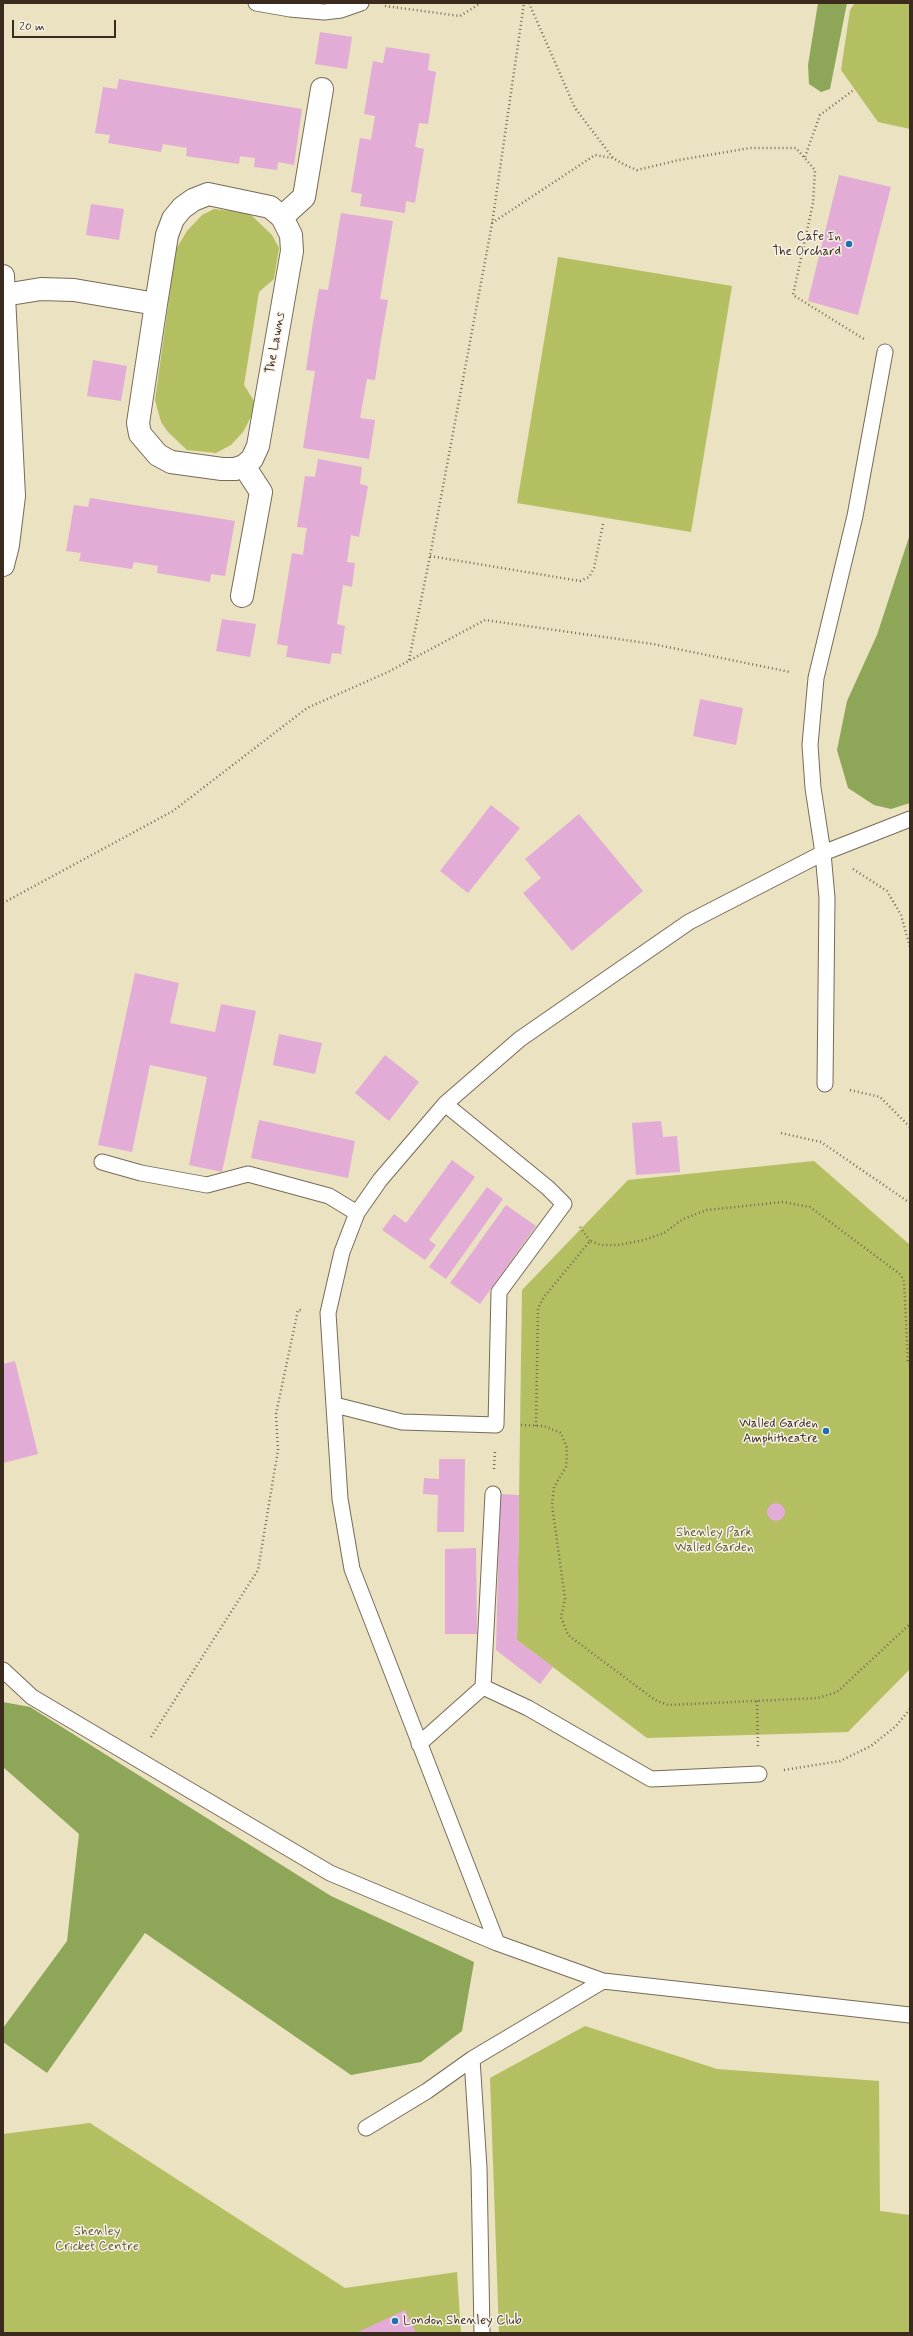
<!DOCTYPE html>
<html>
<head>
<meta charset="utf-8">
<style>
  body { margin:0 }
  #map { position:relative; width:913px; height:2336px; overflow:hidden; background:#eae2c0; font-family:Mynerve,sans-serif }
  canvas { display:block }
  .frame { position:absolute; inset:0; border:4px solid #3b2a1e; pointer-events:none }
  .scale { position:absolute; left:12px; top:20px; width:104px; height:18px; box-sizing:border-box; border:2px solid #3b2a1e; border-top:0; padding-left:5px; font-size:12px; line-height:14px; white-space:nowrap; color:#3b2a1e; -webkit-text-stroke:3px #f7f3e8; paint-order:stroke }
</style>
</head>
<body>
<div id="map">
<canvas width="913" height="2336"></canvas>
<div class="frame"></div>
<div class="scale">20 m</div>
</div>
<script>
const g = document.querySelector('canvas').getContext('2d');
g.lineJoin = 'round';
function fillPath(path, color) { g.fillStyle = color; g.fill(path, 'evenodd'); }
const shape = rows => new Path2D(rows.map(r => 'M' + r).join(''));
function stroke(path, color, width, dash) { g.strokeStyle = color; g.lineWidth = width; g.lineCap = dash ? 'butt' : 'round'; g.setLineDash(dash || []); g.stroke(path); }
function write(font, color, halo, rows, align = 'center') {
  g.font = font + ' Mynerve,sans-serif'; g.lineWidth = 3; g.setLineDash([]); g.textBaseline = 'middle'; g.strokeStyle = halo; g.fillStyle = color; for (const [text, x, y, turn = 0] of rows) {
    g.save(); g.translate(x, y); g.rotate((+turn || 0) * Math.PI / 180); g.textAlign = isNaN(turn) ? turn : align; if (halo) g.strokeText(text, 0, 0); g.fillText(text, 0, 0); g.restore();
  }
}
const green = shape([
  [855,3,910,3,910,129,878,122,841,70,850,10],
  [214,209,249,213,272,235,279,248,274,279,259,292,244,385,254,401,252,415,243,432,231,445,216,453,187,450,168,432,161,422,155,400,176,249,187,231,202,215],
  [558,257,732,286,691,532,517,503],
  [814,1161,910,1245,910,1669,848,1732,647,1738,517,1640,522,1290,628,1180],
  [585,2026,717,2069,879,2081,880,2211,910,2215,910,2333,499,2333,490,2078],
  [90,2123,345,2288,457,2272,461,2333,3,2333,3,2134]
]);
const forest = shape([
  [818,3,847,3,830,89,821,92,809,84,808,65],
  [910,534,910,803,891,809,874,805,848,788,837,750,847,701,877,635],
  [3,1702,30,1707,331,1896,474,1962,462,2031,421,2062,351,2075,145,1933,47,2073,3,2042,3,2028,67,1941,79,1834,3,1767]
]);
const building = shape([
  [320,32,352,37,347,69,315,64],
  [386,47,430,54,428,70,436,72,428,124,419,123,415,147,424,149,415,203,406,201,405,213,360,206,362,194,351,192,360,138,371,140,375,116,364,114,373,61,383,63],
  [119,79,302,109,294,165,278,162,277,170,254,167,255,158,240,156,239,164,186,156,187,148,163,144,161,152,108,143,110,135,95,133,103,87,117,89],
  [839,175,891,187,858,315,808,301],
  [91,204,124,209,119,240,86,235],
  [341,213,393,221,380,299,388,300,381,340,375,380,367,379,360,418,375,420,369,459,303,448,315,371,306,370,312,329,319,289,328,290],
  [93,360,127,366,121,401,87,396],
  [318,459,362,467,360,484,368,486,359,537,351,535,347,562,355,563,352,587,343,585,337,624,345,626,341,654,332,653,330,664,286,657,288,646,277,644,292,553,303,555,305,539,307,528,297,527,305,476,315,477],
  [90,498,235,521,225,576,211,574,210,582,157,573,158,566,134,562,132,569,79,561,81,553,66,551,74,505,88,507],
  [222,619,256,624,250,657,216,651],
  [700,699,743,708,736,745,693,736],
  [491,805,520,828,468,893,440,871],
  [579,814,643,891,572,951,523,893,541,878,525,859],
  [135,973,179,983,170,1023,215,1032,221,1004,256,1011,222,1172,189,1165,207,1077,150,1065,132,1152,98,1145],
  [279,1034,322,1043,315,1074,273,1065],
  [385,1055,419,1082,389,1121,355,1093],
  [259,1120,355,1141,348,1178,251,1158],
  [661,1121,663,1137,677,1136,680,1172,636,1175,632,1123],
  [452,1160,475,1177,429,1240,436,1245,425,1260,382,1230,394,1214,406,1223],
  [487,1187,503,1199,446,1279,429,1267],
  [506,1205,536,1226,480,1304,450,1283],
  [15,1361,38,1454,3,1463,3,1364],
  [439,1459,465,1459,464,1532,437,1532,438,1495,423,1494,424,1478,439,1479],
  [500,1494,519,1495,517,1640,553,1667,540,1684,496,1650],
  '767 1512a9 9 0 1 1 18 0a9 9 0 1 1-18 0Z',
  [476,1548,477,1634,445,1634,445,1549],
  [405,2310,416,2333,356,2333]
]);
const path = shape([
  [529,3,575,108,613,158,625,165,637,170,679,160,750,148,796,148,815,170,813,203,793,295,864,339],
  [385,6,460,16,481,3],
  [805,157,820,115,855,89],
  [492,223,595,155,612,158],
  [430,556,580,581,589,577,594,568,603,524],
  [409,660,430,556,492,224,524,3],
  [853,869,887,891,901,915,910,947],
  [3,903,173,811,307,708,388,672,485,620,653,644,790,672],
  [850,1090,880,1097,910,1127],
  [781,1133,821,1142,910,1203],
  [580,1227,590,1241],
  [521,1425,544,1426,561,1433,567,1448,566,1467,554,1487,552,1505,565,1599,561,1617,568,1635,655,1700,668,1705,818,1698,837,1692,910,1624],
  [536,1426,538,1308,544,1297,590,1241,601,1245,618,1245,644,1240,664,1233,683,1219,707,1210,783,1202,810,1207,893,1269,901,1275,904,1282,908,1362,910,1364],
  [494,1469,495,1450],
  [757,1701,758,1748],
  [151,1737,258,1570,278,1450,276,1414,298,1310,303,1310],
  [784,1770,840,1761,871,1746,896,1726,910,1709]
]);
const lane = shape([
  [256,3,290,9,324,12,341,10,361,3],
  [825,1084,827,898,823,853,813,788,810,745,816,678,855,516,885,352],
  [102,1162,141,1173,207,1185,248,1174,329,1196,357,1213],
  [335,1405,402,1422,496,1425,499,1292,564,1204,548,1188,445,1104],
  [3,1670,32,1697,330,1873,497,1943,603,1981,910,2015],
  [483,1687,493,1494],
  [419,1744,483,1687,528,1708,651,1779,759,1774],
  [497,1943,352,1569,340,1499,328,1313,342,1252,357,1213,380,1180,445,1104,520,1039,689,922,823,853,910,819],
  [472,2059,479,2168,482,2333],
  [366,2128,427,2091,472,2059,603,1981]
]);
const street = shape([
  [282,217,304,197,322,89],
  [4,295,41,289,74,290,156,304,167,235,173,219,182,208,193,200,208,194,270,207,282,217,291,235,292,251,258,446,252,459,244,466,235,469,222,469,171,462,158,455,140,434,138,423,156,304],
  [242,596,261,492,244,466]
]);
const secondary = shape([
  [3,276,14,496,8,545,3,565]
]);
const markers = [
  [849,244,4,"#1f6fb2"],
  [826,1431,4,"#1f6fb2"],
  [395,2321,4,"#1f6fb2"]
];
const poiNames = [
  ["Cafe In",841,237],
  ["The Orchard",841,252],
  ["Walled Garden",818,1424],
  ["Amphitheatre",818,1439],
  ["London Shenley Club",403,2321,"left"]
];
const streetNames = [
  ["The Lawns",276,343,-80]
];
const parkNames = [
  ["Shenley Park",714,1533],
  ["Walled Garden",714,1548],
  ["Shenley",97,2232],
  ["Cricket Centre",97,2247]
];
fillPath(green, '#b3bf61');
fillPath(forest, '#8ea657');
fillPath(building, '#e2acd6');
stroke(lane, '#786a57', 17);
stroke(street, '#786a57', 24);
stroke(secondary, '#786a57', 24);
stroke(path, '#786a57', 2.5, [1, 3]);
stroke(lane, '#fff', 15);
stroke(street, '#fff', 22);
stroke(secondary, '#fff', 22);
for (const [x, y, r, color] of markers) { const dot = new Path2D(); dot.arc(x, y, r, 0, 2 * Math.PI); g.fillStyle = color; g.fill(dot); stroke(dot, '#f7f3e8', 1.5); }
write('13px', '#3b2a1e', '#f7f3e8', poiNames, 'right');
write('13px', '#3b2a1e', '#f7f3e8', streetNames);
write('13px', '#5f5732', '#f7f3e8', parkNames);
</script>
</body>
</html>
